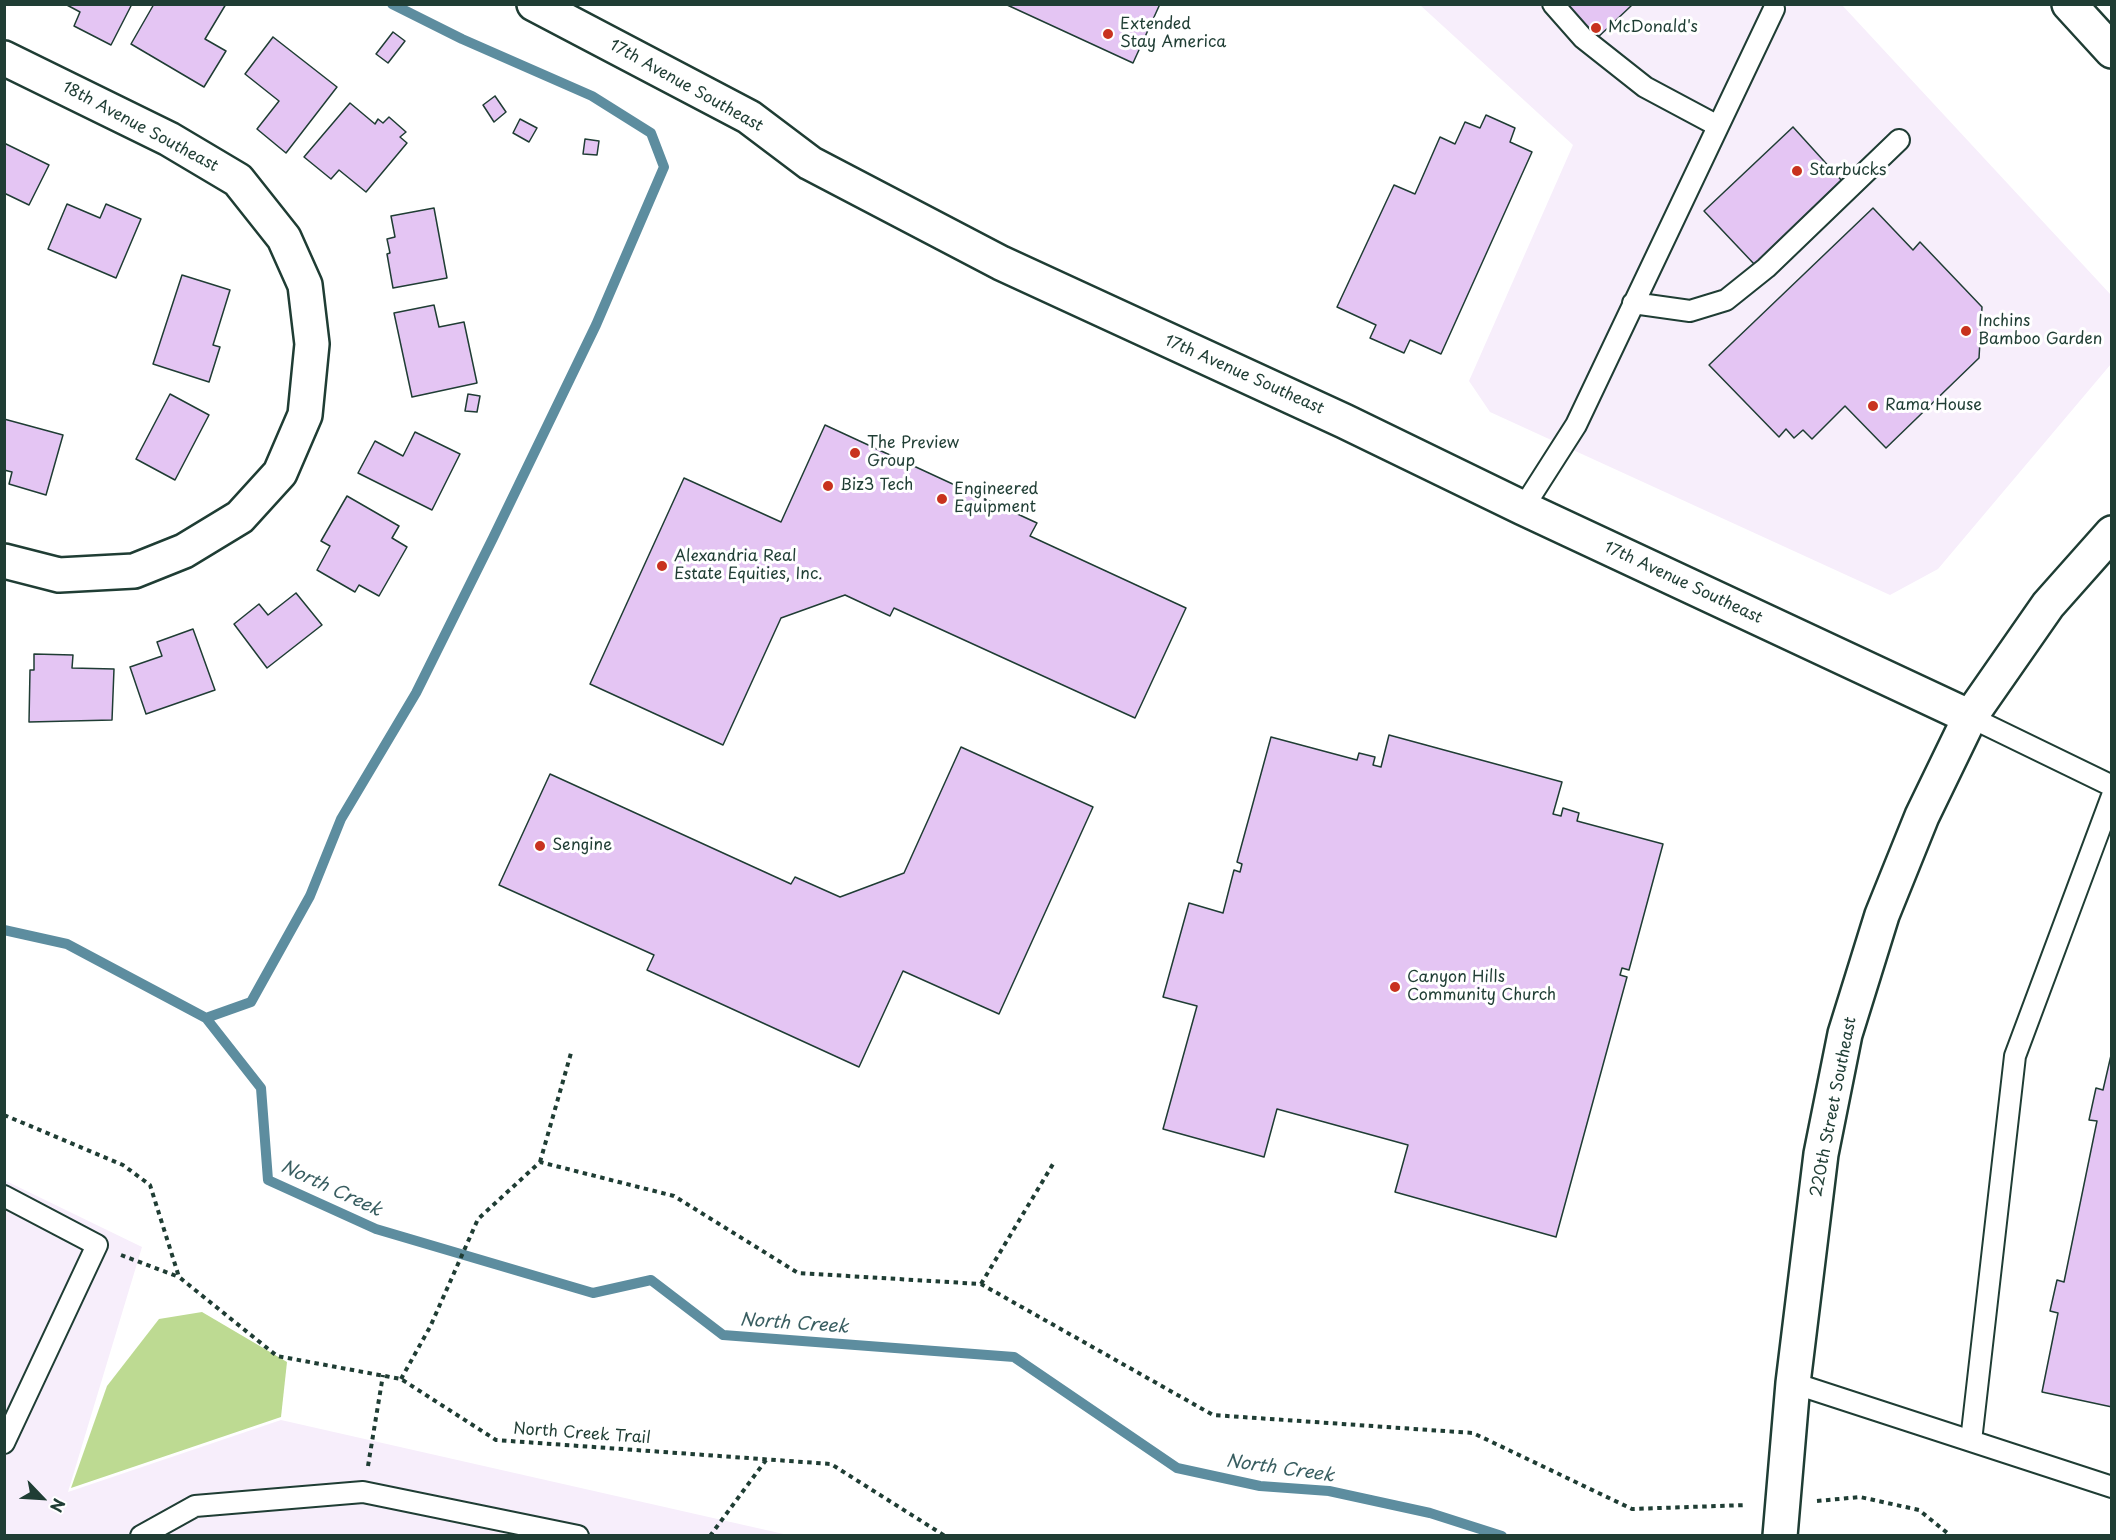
<!DOCTYPE html>
<html>
<head>
<meta charset="utf-8">
<style>
  body { margin:0 }
  #map { position:relative; width:2116px; height:1540px; overflow:hidden; background:#fff; font-family:"Playpen Sans",sans-serif }
  canvas { display:block }
  .frame { position:absolute; inset:0; border:6px solid #1f3d34; pointer-events:none }
  .north { position:absolute; left:12px; top:1468px; width:60px; height:60px; -webkit-text-stroke:4px #fff; paint-order:stroke; rotate:115deg; font-size:16px; font-weight:700; line-height:24px; text-align:center; color:#1f3d34 }
  .north::after { content:''; display:block; margin:auto; width:21px; height:27px; background:#1f3d34; clip-path:polygon(50% 0,100% 100%,50% 72%,0 100%) }
</style>
</head>
<body>
<div id="map">
<canvas width="2116" height="1540"></canvas>
<div class="frame"></div>
<div class="north">N</div>
</div>
<script>
const g = document.querySelector('canvas').getContext('2d');
g.lineJoin = 'round';
function fillPath(path, color) { g.fillStyle = color; g.fill(path, 'evenodd'); }
const shape = rows => new Path2D(rows.map(r => 'M' + r).join(''));
function stroke(path, color, width, dash) { g.strokeStyle = color; g.lineWidth = width; g.lineCap = dash ? 'butt' : 'round'; g.setLineDash(dash || []); g.stroke(path); }
function write(font, color, halo, rows, align = 'center') {
  g.font = font + ' "Playpen Sans",sans-serif'; g.lineWidth = 6; g.setLineDash([]); g.textBaseline = 'middle'; g.strokeStyle = halo; g.fillStyle = color; for (const [text, x, y, turn = 0] of rows) {
    g.save(); g.translate(x, y); g.rotate((+turn || 0) * Math.PI / 180); g.textAlign = isNaN(turn) ? turn : align; if (halo) g.strokeText(text, 0, 0); g.fillText(text, 0, 0); g.restore();
  }
}
const built = shape([
  [1420,5,1842,5,2111,295,2111,364,1938,569,1890,595,1490,412,1469,381,1573,145],
  [4,1180,142,1247,68,1492,281,1420,788,1535,5,1535]
]);
const green = shape([
  [202,1312,287,1362,281,1417,71,1488,107,1386,159,1319]
]);
const stream = shape([
  [4,930,67,944,206,1018,261,1088,268,1180,376,1229,593,1293,651,1280,723,1335,1014,1357,1177,1468,1260,1486,1329,1491,1430,1513,1502,1536],
  [206,1018,251,1002,310,896,341,819,416,693,493,538,596,325,664,167,651,133,592,96,462,39,392,4]
]);
const building = shape([
  [65,4,132,4,111,45,74,26,80,12,65,4],
  [154,4,226,4,205,39,226,51,204,87,131,44,154,4],
  [1005,4,1160,4,1133,63,1005,4],
  [1556,4,1630,4,1631,6,1595,40,1556,4],
  [393,32,405,41,388,63,376,54,393,32],
  [273,37,337,87,286,153,257,129,279,101,245,74,273,37],
  [495,96,506,112,494,122,483,105,495,96],
  [350,103,375,124,378,119,383,123,389,117,406,132,400,137,407,143,366,192,339,170,331,179,304,157,350,103],
  [1486,115,1515,128,1510,142,1532,152,1441,354,1410,340,1404,353,1370,338,1376,325,1337,307,1394,185,1415,194,1440,137,1455,144,1465,122,1480,128,1486,115],
  [520,119,537,128,529,142,513,133,520,119],
  [1793,127,1843,182,1755,265,1704,211,1793,127],
  [585,139,599,141,597,155,583,154,585,139],
  [4,143,49,165,29,205,4,193,4,143],
  [67,204,100,218,106,204,141,219,116,278,48,249,67,204],
  [434,208,447,278,393,288,387,254,390,253,387,239,395,237,391,216,434,208],
  [1873,208,1913,250,1920,242,1982,307,1979,358,1886,448,1845,406,1812,439,1803,430,1794,438,1786,429,1779,437,1709,365,1873,208],
  [182,275,230,290,213,345,220,347,209,382,153,364,182,275],
  [434,305,439,327,464,322,477,383,412,397,394,313,434,305],
  [170,394,209,415,175,480,136,459,170,394],
  [468,394,480,396,477,412,465,411,468,394],
  [4,419,63,435,46,495,9,484,12,472,4,470,4,419],
  [825,425,1037,523,1030,536,1186,608,1135,718,894,608,890,616,845,595,781,618,723,745,590,684,684,478,781,522,825,425],
  [415,432,460,454,432,510,358,473,375,441,403,456,415,432],
  [347,496,399,526,392,538,407,547,379,596,359,585,355,592,317,570,330,546,321,541,347,496],
  [296,593,322,625,267,668,234,624,259,604,268,615,296,593],
  [193,629,215,690,146,714,130,667,162,656,157,642,193,629],
  [34,654,73,655,72,668,114,669,112,720,29,722,30,670,34,670,34,654],
  [1389,735,1562,782,1553,814,1561,816,1563,808,1579,813,1577,821,1663,844,1629,970,1622,968,1620,975,1627,977,1556,1237,1395,1192,1408,1145,1277,1109,1264,1157,1163,1129,1197,1006,1163,997,1189,903,1223,913,1234,870,1240,872,1242,864,1237,862,1271,737,1357,760,1359,753,1375,757,1373,765,1381,767,1389,735],
  [961,747,1093,807,999,1014,903,971,859,1067,647,970,654,955,499,885,550,774,791,884,795,877,840,897,904,873,961,747],
  [2112,1051,2112,1407,2042,1392,2058,1313,2050,1311,2057,1280,2064,1282,2097,1121,2089,1120,2096,1088,2103,1090,2112,1051]
]);
const path = shape([
  [4,1115,123,1165,150,1185,179,1277,277,1356,401,1379,496,1440,831,1464,945,1536],
  [540,1162,571,1053],
  [121,1255,179,1277],
  [981,1284,1053,1164],
  [401,1379,430,1327,478,1219,540,1162,674,1196,798,1273,981,1284,1213,1415,1473,1433,1632,1509,1747,1505],
  [368,1466,383,1375],
  [1817,1501,1860,1497,1919,1510,1951,1536],
  [710,1536,766,1460]
]);
const lane = shape([
  [1553,4,1583,38,1645,87,1718,126],
  [1633,303,1690,311,1726,300,1766,268,1899,140],
  [1523,508,1576,425,1774,9],
  [1970,717,2112,786],
  [2112,796,2015,1056,1971,1441,2112,1487],
  [4,1196,97,1245,4,1443],
  [1793,1383,1971,1441],
  [141,1536,195,1506,363,1492,578,1536]
]);
const street = shape([
  [534,4,749,117,810,163,1001,263,1344,421,1523,508,1970,717],
  [4,58,169,139,238,180,284,238,305,285,312,344,305,415,280,473,240,517,184,551,134,571,59,575,4,561]
]);
const secondary = shape([
  [1780,1536,1793,1383,1821,1154,1845,1034,1882,915,1922,816,1970,717,2048,605,2112,533]
]);
const primary = shape([
  [2069,4,2112,51]
]);
const markers = [
  [1596,28,6,"#c8321e"],
  [1108,34,6,"#c8321e"],
  [1797,171,6,"#c8321e"],
  [1966,331,6,"#c8321e"],
  [1873,406,6,"#c8321e"],
  [855,453,6,"#c8321e"],
  [828,486,6,"#c8321e"],
  [942,499,6,"#c8321e"],
  [662,566,6,"#c8321e"],
  [540,846,6,"#c8321e"],
  [1395,987,6,"#c8321e"]
];
const poiNames = [
  ["Extended",1120,25],
  ["Stay America",1120,43],
  ["McDonald's",1608,28],
  ["Starbucks",1809,171],
  ["Inchins",1978,322],
  ["Bamboo Garden",1978,340],
  ["Rama House",1885,406],
  ["The Preview",867,444],
  ["Group",867,462],
  ["Biz3 Tech",840,486],
  ["Engineered",954,490],
  ["Equipment",954,508],
  ["Alexandria Real",674,557],
  ["Estate Equities, Inc.",674,575],
  ["Sengine",552,846],
  ["Canyon Hills",1407,978],
  ["Community Church",1407,996]
];
const streetNames = [
  ["17th Avenue Southeast",686,86,29],
  ["18th Avenue Southeast",140,127,28],
  ["17th Avenue Southeast",1244,375,24],
  ["17th Avenue Southeast",1683,583,25],
  ["220th Street Southeast",1834,1107,-79],
  ["North Creek Trail",582,1434,4]
];
const waterNames = [
  ["North Creek",331,1189,25],
  ["North Creek",794,1324,4],
  ["North Creek",1280,1469,8]
];
fillPath(built, '#f7eefb');
fillPath(green, '#bdda92');
stroke(stream, '#5d8d9f', 10);
fillPath(building, '#e4c5f3');
stroke(building, '#1f3d34', 1.5);
stroke(lane, '#1f3d34', 24);
stroke(street, '#1f3d34', 38);
stroke(secondary, '#1f3d34', 38);
stroke(primary, '#1f3d34', 38);
stroke(path, '#1f3d34', 4, [4.5, 4.5]);
stroke(lane, '#fff', 20);
stroke(street, '#fff', 33);
stroke(secondary, '#fff', 33);
stroke(primary, '#fff', 33);
for (const [x, y, r, color] of markers) { const dot = new Path2D(); dot.arc(x, y, r, 0, 2 * Math.PI); g.fillStyle = color; g.fill(dot); stroke(dot, '#fff', 2); }
write('16px', '#1f3d34', '#fff', poiNames, 'left');
write('16px', '#1f3d34', '#fff', streetNames);
write('italic 18px', '#395e61', '#fff', waterNames);
</script>
</body>
</html>
